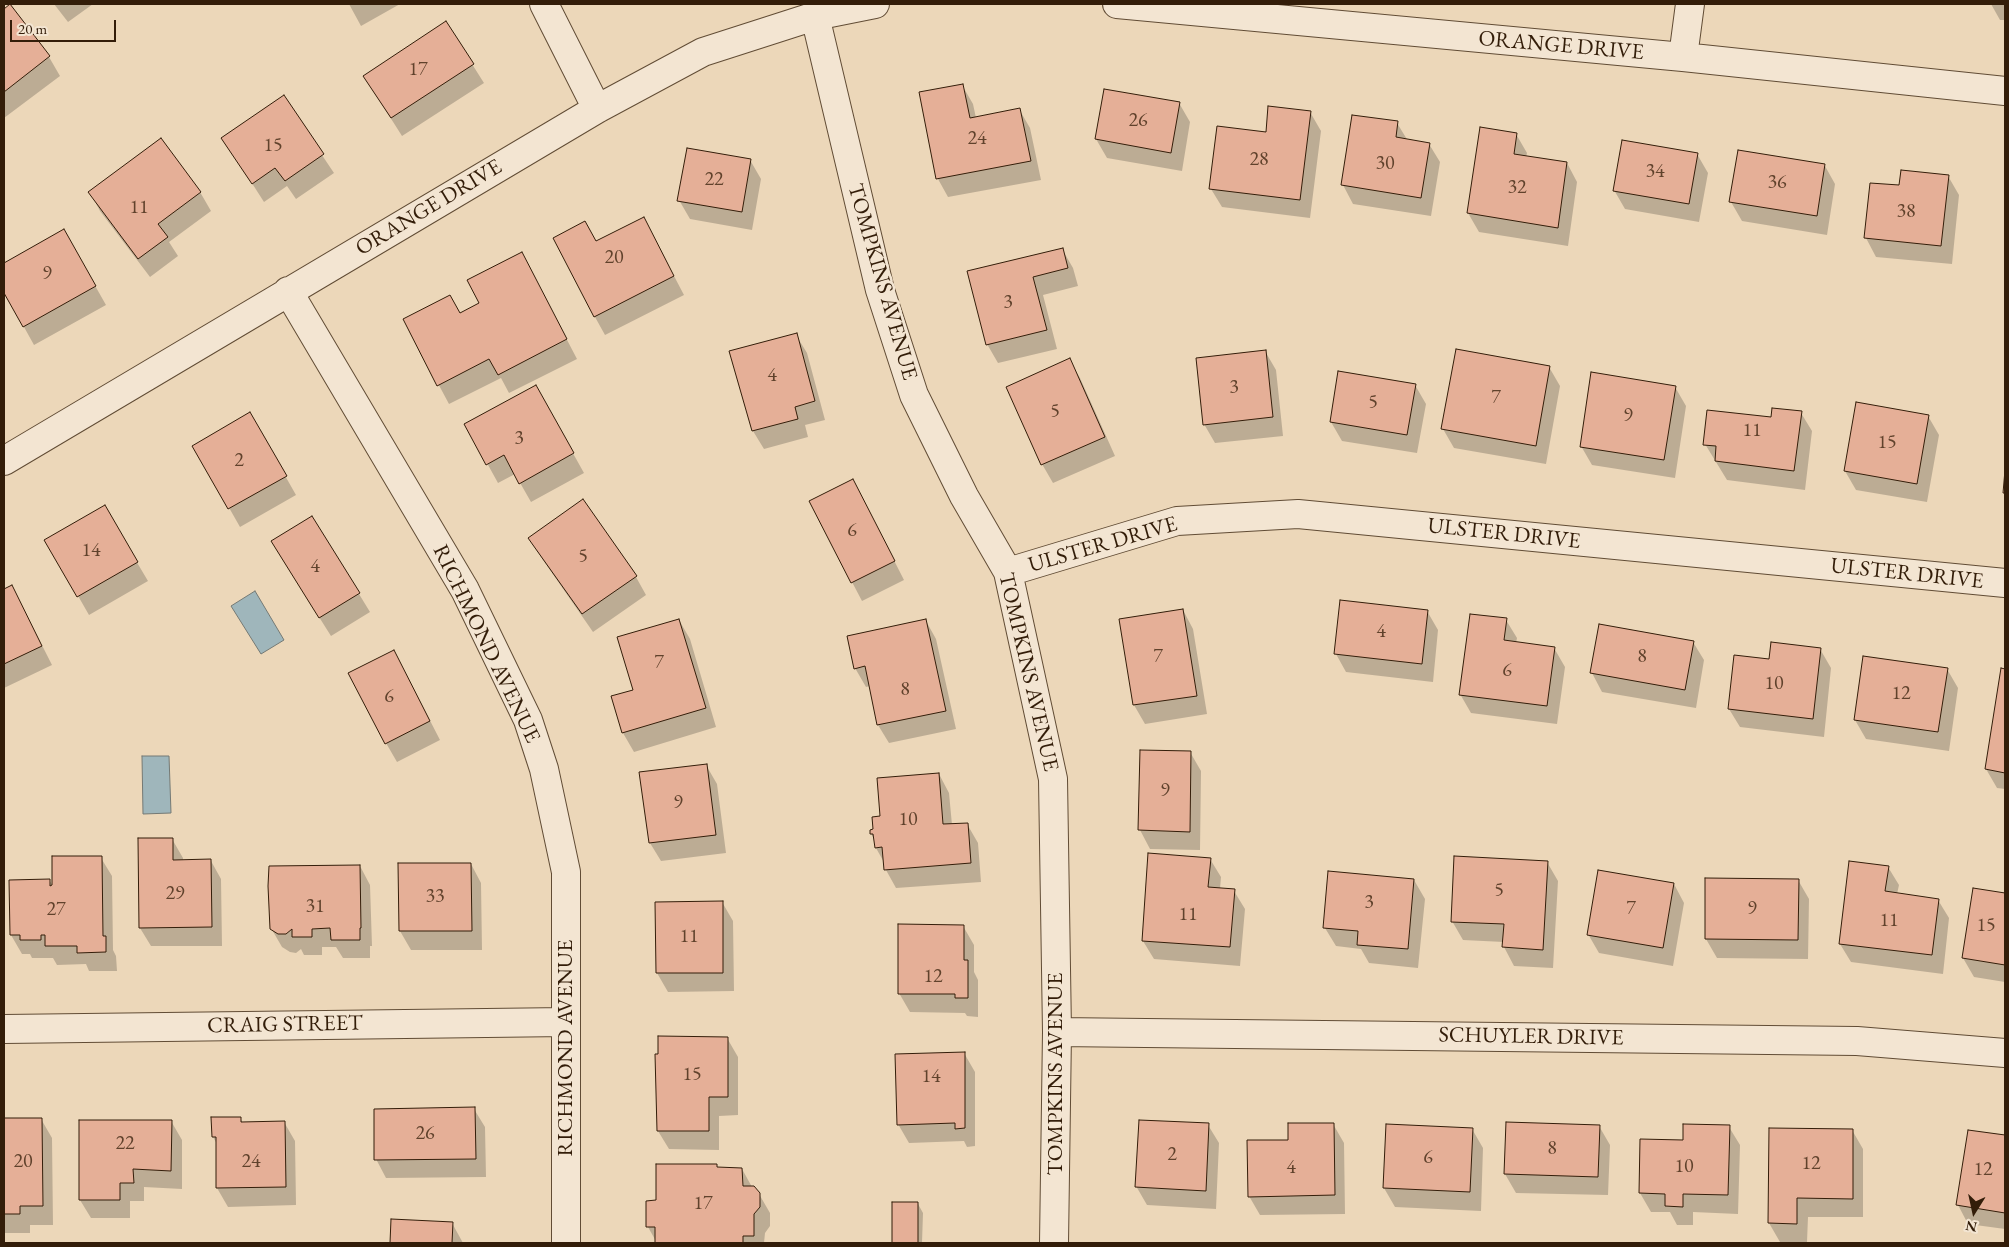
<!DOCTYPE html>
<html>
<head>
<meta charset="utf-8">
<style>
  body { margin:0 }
  #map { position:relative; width:2009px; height:1247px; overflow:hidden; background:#ecd7b9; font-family:"EB Garamond",serif }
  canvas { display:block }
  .frame { position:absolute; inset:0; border:5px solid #331d09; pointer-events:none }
  .north { position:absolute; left:1949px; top:1187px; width:50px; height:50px; -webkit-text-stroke:4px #f3e5d2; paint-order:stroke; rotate:190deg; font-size:14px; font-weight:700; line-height:20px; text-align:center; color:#331d09 }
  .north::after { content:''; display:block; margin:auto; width:18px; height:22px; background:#331d09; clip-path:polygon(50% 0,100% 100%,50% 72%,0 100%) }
  .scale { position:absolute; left:10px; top:20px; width:106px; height:22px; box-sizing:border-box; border:2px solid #331d09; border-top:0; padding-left:6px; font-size:15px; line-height:18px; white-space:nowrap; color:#331d09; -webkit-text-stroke:4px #f3e5d2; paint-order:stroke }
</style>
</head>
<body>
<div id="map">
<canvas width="2009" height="1247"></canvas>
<div class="frame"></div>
<div class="north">N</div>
<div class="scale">20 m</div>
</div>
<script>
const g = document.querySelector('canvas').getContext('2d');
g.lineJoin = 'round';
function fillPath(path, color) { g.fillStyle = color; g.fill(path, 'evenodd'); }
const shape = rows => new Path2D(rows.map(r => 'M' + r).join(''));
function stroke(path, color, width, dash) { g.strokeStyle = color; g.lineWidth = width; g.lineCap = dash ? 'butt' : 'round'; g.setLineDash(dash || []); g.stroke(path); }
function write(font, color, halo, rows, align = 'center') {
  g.font = font + ' "EB Garamond",serif'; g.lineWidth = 5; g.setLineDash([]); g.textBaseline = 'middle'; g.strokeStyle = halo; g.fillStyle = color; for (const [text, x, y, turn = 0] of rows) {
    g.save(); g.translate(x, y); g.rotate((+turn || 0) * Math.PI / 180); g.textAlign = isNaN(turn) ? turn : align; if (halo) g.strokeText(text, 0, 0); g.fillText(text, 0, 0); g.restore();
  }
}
const water = shape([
  [255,591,284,640,261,654,231,606,255,591],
  [142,756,169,756,171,813,143,814,142,756]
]);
const shadow = shape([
  [54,4,93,4,68,22],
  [349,4,400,4,361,26],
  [1991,4,2005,4,2005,20,2000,20],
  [10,6,49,57,60,76,4,118,4,10],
  [446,23,484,83,402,136,364,76],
  [962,85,973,104,976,118,1019,109,1030,128,1041,180,948,197,938,179,920,93],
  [283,97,334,173,296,199,287,186,264,202,223,138],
  [1179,103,1190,122,1182,171,1107,158,1096,139],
  [1310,112,1321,131,1310,218,1222,207,1211,189,1267,133],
  [1397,123,1408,141,1429,144,1440,162,1431,216,1353,204,1343,185],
  [1516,134,1527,153,1526,157,1567,163,1577,182,1568,246,1479,232,1468,213],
  [1697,154,1708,173,1699,222,1625,209,1614,190],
  [750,160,761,179,752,230,690,219,679,200],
  [1825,166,1835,184,1827,235,1742,221,1731,202],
  [1948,176,1959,195,1952,264,1876,257,1866,238,1871,184,1900,187],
  [90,192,200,192,211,211,169,242,178,256,150,277,100,211],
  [644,219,684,295,605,335,595,317,596,243],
  [64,231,106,305,34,345,4,291,4,264],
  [1062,249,1073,268,1078,286,1043,295,1057,349,998,363,987,344,969,272],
  [532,273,577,359,509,393,501,378,449,404,404,320,460,315],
  [796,335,807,353,825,420,805,425,808,437,764,449,753,431,731,352],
  [1265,351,1276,370,1283,436,1215,443,1204,424],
  [1069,360,1080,378,1115,456,1053,483,1042,464,1007,387],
  [1549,367,1560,386,1546,464,1454,448,1443,429],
  [1415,385,1426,404,1417,453,1342,441,1331,422],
  [1675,387,1686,406,1675,478,1592,465,1581,446],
  [546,405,584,473,531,502,515,474,498,483,466,425],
  [1801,413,1812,431,1805,490,1727,480,1705,444,1772,419],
  [250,414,296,495,240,527,194,446],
  [1928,416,1939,435,1927,502,1856,490,1845,471],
  [853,480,904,580,862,601,852,582],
  [104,507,148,581,89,615,46,540],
  [530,539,636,577,646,595,593,632,541,557],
  [283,560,359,594,370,612,331,636],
  [12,586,52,665,4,688,4,590],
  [1183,610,1193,629,1207,714,1145,724,1134,705,1120,620],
  [1427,611,1438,630,1433,682,1346,672,1336,654],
  [679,620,690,639,716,727,634,752,623,733,613,697,634,691],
  [1506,620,1517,638,1516,643,1554,648,1565,667,1557,724,1471,713,1460,694],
  [926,621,936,639,956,729,889,743,878,725,870,686,866,687,855,668],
  [1693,642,1704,660,1696,708,1602,692,1592,673],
  [1820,649,1831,668,1824,737,1740,727,1729,709,1770,660],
  [1947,669,1958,688,1949,751,1866,739,1855,720],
  [404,670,440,740,397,762,386,743],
  [2002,670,2005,670,2005,789,1997,788,1986,769],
  [1141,751,1190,752,1201,771,1200,850,1150,849,1140,830],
  [706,765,717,784,726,853,661,861,650,843],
  [939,774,949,793,952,825,967,824,978,843,981,882,896,888,886,870,885,864,876,848,875,840,871,834,881,817],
  [172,839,183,858,183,861,211,861,221,879,222,946,151,946,140,928],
  [101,858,112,876,113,950,116,956,117,971,89,971,86,964,57,965,53,958,32,958,30,954,22,954,11,935,10,881,49,880,54,887],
  [1210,859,1221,877,1220,889,1234,891,1245,909,1240,966,1154,959,1143,941],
  [1547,862,1558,881,1553,968,1514,966,1504,947,1504,942,1463,940,1452,921],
  [399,864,471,864,481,883,482,950,411,950,400,931],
  [360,866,370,885,372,946,370,946,370,958,343,958,336,947,322,947,322,955,304,955,301,949,296,953,290,952,282,947,271,928],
  [1888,867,1899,885,1897,894,1938,900,1949,918,1943,974,1851,962,1840,944],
  [1414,880,1425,899,1418,968,1369,963,1361,949,1336,946,1325,928],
  [1798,880,1809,899,1808,959,1717,958,1706,939],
  [1674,884,1684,903,1673,966,1599,953,1588,934],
  [1974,890,2005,895,2005,982,1974,977,1963,958],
  [722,902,733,921,734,991,668,992,657,973],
  [963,926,974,945,974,972,978,980,978,1017,967,1016,965,1013,910,1012,899,993],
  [727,1038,738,1057,738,1115,719,1116,719,1150,669,1149,658,1131],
  [964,1053,975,1072,975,1146,967,1147,964,1141,909,1143,898,1124],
  [474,1109,485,1127,486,1177,386,1178,376,1159],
  [240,1118,243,1123,284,1122,295,1141,296,1205,228,1207,217,1188,217,1144,213,1137],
  [4,1119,41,1119,52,1138,53,1225,30,1225,30,1233,4,1233],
  [171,1121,182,1140,182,1189,144,1187,144,1201,130,1201,130,1218,91,1218,80,1200],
  [1333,1124,1344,1143,1345,1214,1260,1215,1249,1196],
  [1208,1125,1219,1143,1216,1209,1147,1205,1136,1186],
  [1599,1126,1610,1145,1608,1195,1516,1193,1505,1174],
  [1729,1127,1740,1145,1738,1214,1693,1212,1693,1225,1677,1225,1670,1212,1651,1212,1640,1193,1684,1141],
  [1472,1129,1483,1148,1481,1211,1395,1207,1384,1188],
  [1852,1130,1863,1149,1863,1217,1808,1217,1807,1242,1780,1242,1769,1223],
  [1969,1132,2005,1137,2005,1229,1968,1224,1958,1205],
  [716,1166,718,1169,742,1169,752,1187,759,1194,770,1213,770,1226,765,1233,764,1243,657,1243,648,1227,657,1202],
  [894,1203,918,1204,923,1213,922,1243,893,1243],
  [392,1220,452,1223,463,1243,391,1243]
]);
const building = shape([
  [10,4,50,56,4,92,4,9,10,4],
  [446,21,474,64,391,118,363,76,446,21],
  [963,84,970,118,1020,108,1031,161,936,179,919,92,963,84],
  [1104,89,1180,102,1171,153,1095,139,1104,89],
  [284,95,324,154,285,181,275,168,252,184,221,138,284,95],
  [1268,106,1311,111,1300,200,1209,189,1217,126,1266,132,1268,106],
  [1352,115,1398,121,1396,137,1430,143,1421,198,1341,185,1352,115],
  [1480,127,1517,133,1514,154,1567,162,1558,228,1467,213,1480,127],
  [161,138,201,192,158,224,168,237,138,259,88,192,161,138],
  [1622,140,1698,153,1689,204,1613,191,1622,140],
  [687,148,751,159,742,212,677,201,687,148],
  [1738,150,1825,164,1817,216,1729,202,1738,150],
  [1901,170,1949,175,1941,246,1864,238,1870,183,1899,185,1901,170],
  [644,217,674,276,594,317,553,238,585,221,596,241,644,217],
  [64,229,96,286,23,327,4,293,4,263,64,229],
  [1063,248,1068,268,1033,277,1047,330,986,345,967,271,1063,248],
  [522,252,567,339,498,375,489,359,437,386,403,319,450,295,460,313,479,303,467,280,522,252],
  [797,333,815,401,795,407,798,419,752,431,729,351,797,333],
  [1456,349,1550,366,1536,446,1441,429,1456,349],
  [1266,350,1273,417,1203,425,1196,358,1266,350],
  [1070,358,1105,437,1041,465,1006,387,1070,358],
  [1338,371,1416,384,1407,435,1330,422,1338,371],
  [1591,372,1676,386,1664,460,1580,447,1591,372],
  [536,385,574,453,519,484,504,455,486,465,464,424,536,385],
  [1856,402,1929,415,1917,484,1844,471,1856,402],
  [1772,408,1802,411,1794,471,1715,461,1716,446,1703,445,1707,410,1771,417,1772,408],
  [250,412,287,476,228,509,192,446,250,412],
  [2005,470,2005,493,2003,493,2005,470],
  [853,479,895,561,851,583,809,501,853,479],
  [583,499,637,576,582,614,528,538,583,499],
  [105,505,138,562,77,597,44,540,105,505],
  [312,516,360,593,319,618,271,541,312,516],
  [12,585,42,646,4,664,4,589,12,585],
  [1340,600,1428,610,1422,664,1334,654,1340,600],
  [1183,609,1197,696,1133,705,1119,619,1183,609],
  [1470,614,1507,618,1504,640,1555,647,1547,706,1459,695,1470,614],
  [679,619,706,708,622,733,611,696,633,690,617,637,679,619],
  [926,619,946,711,877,725,865,666,854,669,847,636,926,619],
  [1599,624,1694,641,1685,690,1590,673,1599,624],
  [1771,642,1821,648,1813,719,1728,709,1734,655,1769,659,1771,642],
  [394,650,430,721,385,744,348,673,394,650],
  [1863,656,1948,668,1938,732,1854,720,1863,656],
  [2001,668,2005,669,2005,773,1985,769,2001,668],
  [1140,750,1191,751,1190,832,1138,830,1140,750],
  [707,764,716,835,649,843,639,772,707,764],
  [939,773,943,824,968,823,971,863,884,870,882,847,875,848,873,834,870,834,870,830,873,829,872,817,880,816,877,778,939,773],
  [138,838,173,838,173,860,211,859,212,927,139,928,138,838],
  [1148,853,1211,858,1208,887,1235,889,1230,947,1142,941,1148,853],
  [52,856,102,856,103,936,106,936,106,952,77,953,77,946,45,946,45,935,41,935,41,940,20,940,20,935,10,935,9,880,50,879,50,886,52,885,52,856],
  [1454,856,1548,861,1543,950,1502,947,1504,924,1451,922,1454,856],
  [1849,861,1889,866,1885,891,1939,899,1932,955,1839,944,1849,861],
  [398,863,471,863,472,931,399,931,398,863],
  [360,865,361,928,360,928,360,940,331,940,330,928,312,929,312,937,292,937,292,929,286,934,278,934,270,929,268,886,269,866,360,865],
  [1598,870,1674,883,1663,948,1587,935,1598,870],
  [1328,871,1414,879,1408,949,1357,945,1358,931,1323,928,1328,871],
  [1705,878,1799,879,1798,940,1705,939,1705,878],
  [1973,888,2005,893,2005,965,1962,958,1973,888],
  [723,901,723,973,656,973,655,902,723,901],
  [898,924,964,925,964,960,968,960,968,998,955,998,955,994,898,994,898,924],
  [658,1036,728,1037,728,1097,709,1097,709,1131,657,1131,655,1054,658,1054,658,1036],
  [965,1052,965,1128,955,1129,955,1123,897,1125,895,1054,965,1052],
  [475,1107,476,1159,374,1160,374,1109,475,1107],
  [211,1117,241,1117,241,1122,285,1121,286,1187,216,1188,216,1137,212,1137,211,1117],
  [4,1118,42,1118,43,1206,20,1206,20,1214,4,1214,4,1118],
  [79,1120,172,1120,171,1171,133,1169,134,1183,120,1183,120,1200,79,1200,79,1120],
  [1139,1120,1209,1123,1206,1191,1135,1187,1139,1120],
  [1506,1122,1600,1125,1598,1177,1504,1174,1506,1122],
  [1288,1123,1334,1123,1335,1195,1248,1197,1247,1140,1288,1140,1288,1123],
  [1386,1124,1473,1128,1470,1192,1383,1188,1386,1124],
  [1683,1124,1730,1125,1728,1195,1683,1194,1683,1207,1665,1206,1665,1194,1639,1193,1640,1139,1683,1140,1683,1124],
  [1769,1128,1853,1129,1853,1199,1797,1198,1797,1224,1768,1223,1769,1128],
  [1968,1130,2005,1135,2005,1213,1956,1205,1968,1130],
  [656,1164,717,1164,717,1167,742,1168,743,1186,754,1186,760,1193,760,1207,754,1214,754,1236,743,1236,743,1243,655,1243,655,1227,646,1227,646,1201,656,1200,656,1164],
  [892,1202,918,1202,918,1243,892,1243,892,1202],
  [391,1219,453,1222,452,1243,390,1243,391,1219]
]);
const minor = shape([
  [544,4,597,109],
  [1117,4,1683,57,2005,91],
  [815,16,880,290,914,395,964,496,1008,572,1053,779,1057,1032,1054,1243],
  [1683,57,1690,4],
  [288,291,465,590,528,720,544,769,566,872,566,1243],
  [4,461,597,109,703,52,815,16,875,4],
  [1008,572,1177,521,1298,514,2005,583],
  [4,1029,566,1022],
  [1057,1032,1857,1041,2005,1053]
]);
const numberNames = [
  ["17",418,70],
  ["26",1138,121],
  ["24",977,139],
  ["15",273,146],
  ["28",1259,160],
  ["30",1385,164],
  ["34",1655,172],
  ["22",714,180],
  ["36",1777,183],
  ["32",1517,188],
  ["11",139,208],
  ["38",1906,212],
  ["20",614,258],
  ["9",47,274],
  ["3",1008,303],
  ["4",772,376],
  ["3",1234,388],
  ["7",1496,398],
  ["5",1373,403],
  ["5",1055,412],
  ["9",1628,416],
  ["11",1752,431],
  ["3",519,439],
  ["15",1887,443],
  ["2",239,461],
  ["6",852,531],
  ["14",91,551],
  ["5",583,557],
  ["4",315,567],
  ["4",1381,632],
  ["7",1158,657],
  ["8",1642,657],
  ["7",659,663],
  ["6",1507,671],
  ["10",1774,684],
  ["8",905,690],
  ["12",1901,694],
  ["6",389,697],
  ["9",1165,791],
  ["9",678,803],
  ["10",908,820],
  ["5",1499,891],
  ["29",175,894],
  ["33",435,897],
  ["3",1369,903],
  ["31",315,907],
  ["7",1631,909],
  ["9",1752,909],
  ["27",56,910],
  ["11",1188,915],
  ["11",1889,921],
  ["15",1986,926],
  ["11",689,937],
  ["12",933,977],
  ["15",692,1075],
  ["14",931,1077],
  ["26",425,1134],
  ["22",125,1144],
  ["8",1552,1149],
  ["2",1172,1155],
  ["6",1428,1158],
  ["20",23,1162],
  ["24",251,1162],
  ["12",1811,1164],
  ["10",1684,1167],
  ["4",1291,1168],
  ["12",1983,1170],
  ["17",703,1204]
];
const streetNames = [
  ["ORANGE DRIVE",1561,46,5],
  ["ORANGE DRIVE",429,208,-31],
  ["TOMPKINS AVENUE",882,282,74],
  ["ULSTER DRIVE",1504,534,6],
  ["ULSTER DRIVE",1103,545,-16],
  ["ULSTER DRIVE",1907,574,6],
  ["RICHMOND AVENUE",486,644,64],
  ["TOMPKINS AVENUE",1028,672,77],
  ["CRAIG STREET",285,1025,-1],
  ["SCHUYLER DRIVE",1531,1037,1],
  ["RICHMOND AVENUE",566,1048,-90],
  ["TOMPKINS AVENUE",1056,1074,-90]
];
fillPath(water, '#9fb6bb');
stroke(water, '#747974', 1);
fillPath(shadow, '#0003');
fillPath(building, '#e5af97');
stroke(building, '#331d09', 1);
stroke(minor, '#614c35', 30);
stroke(minor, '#f3e5d2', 28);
write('20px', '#60422c', null, numberNames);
write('22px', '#331d09', '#f3e5d2', streetNames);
</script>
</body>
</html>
